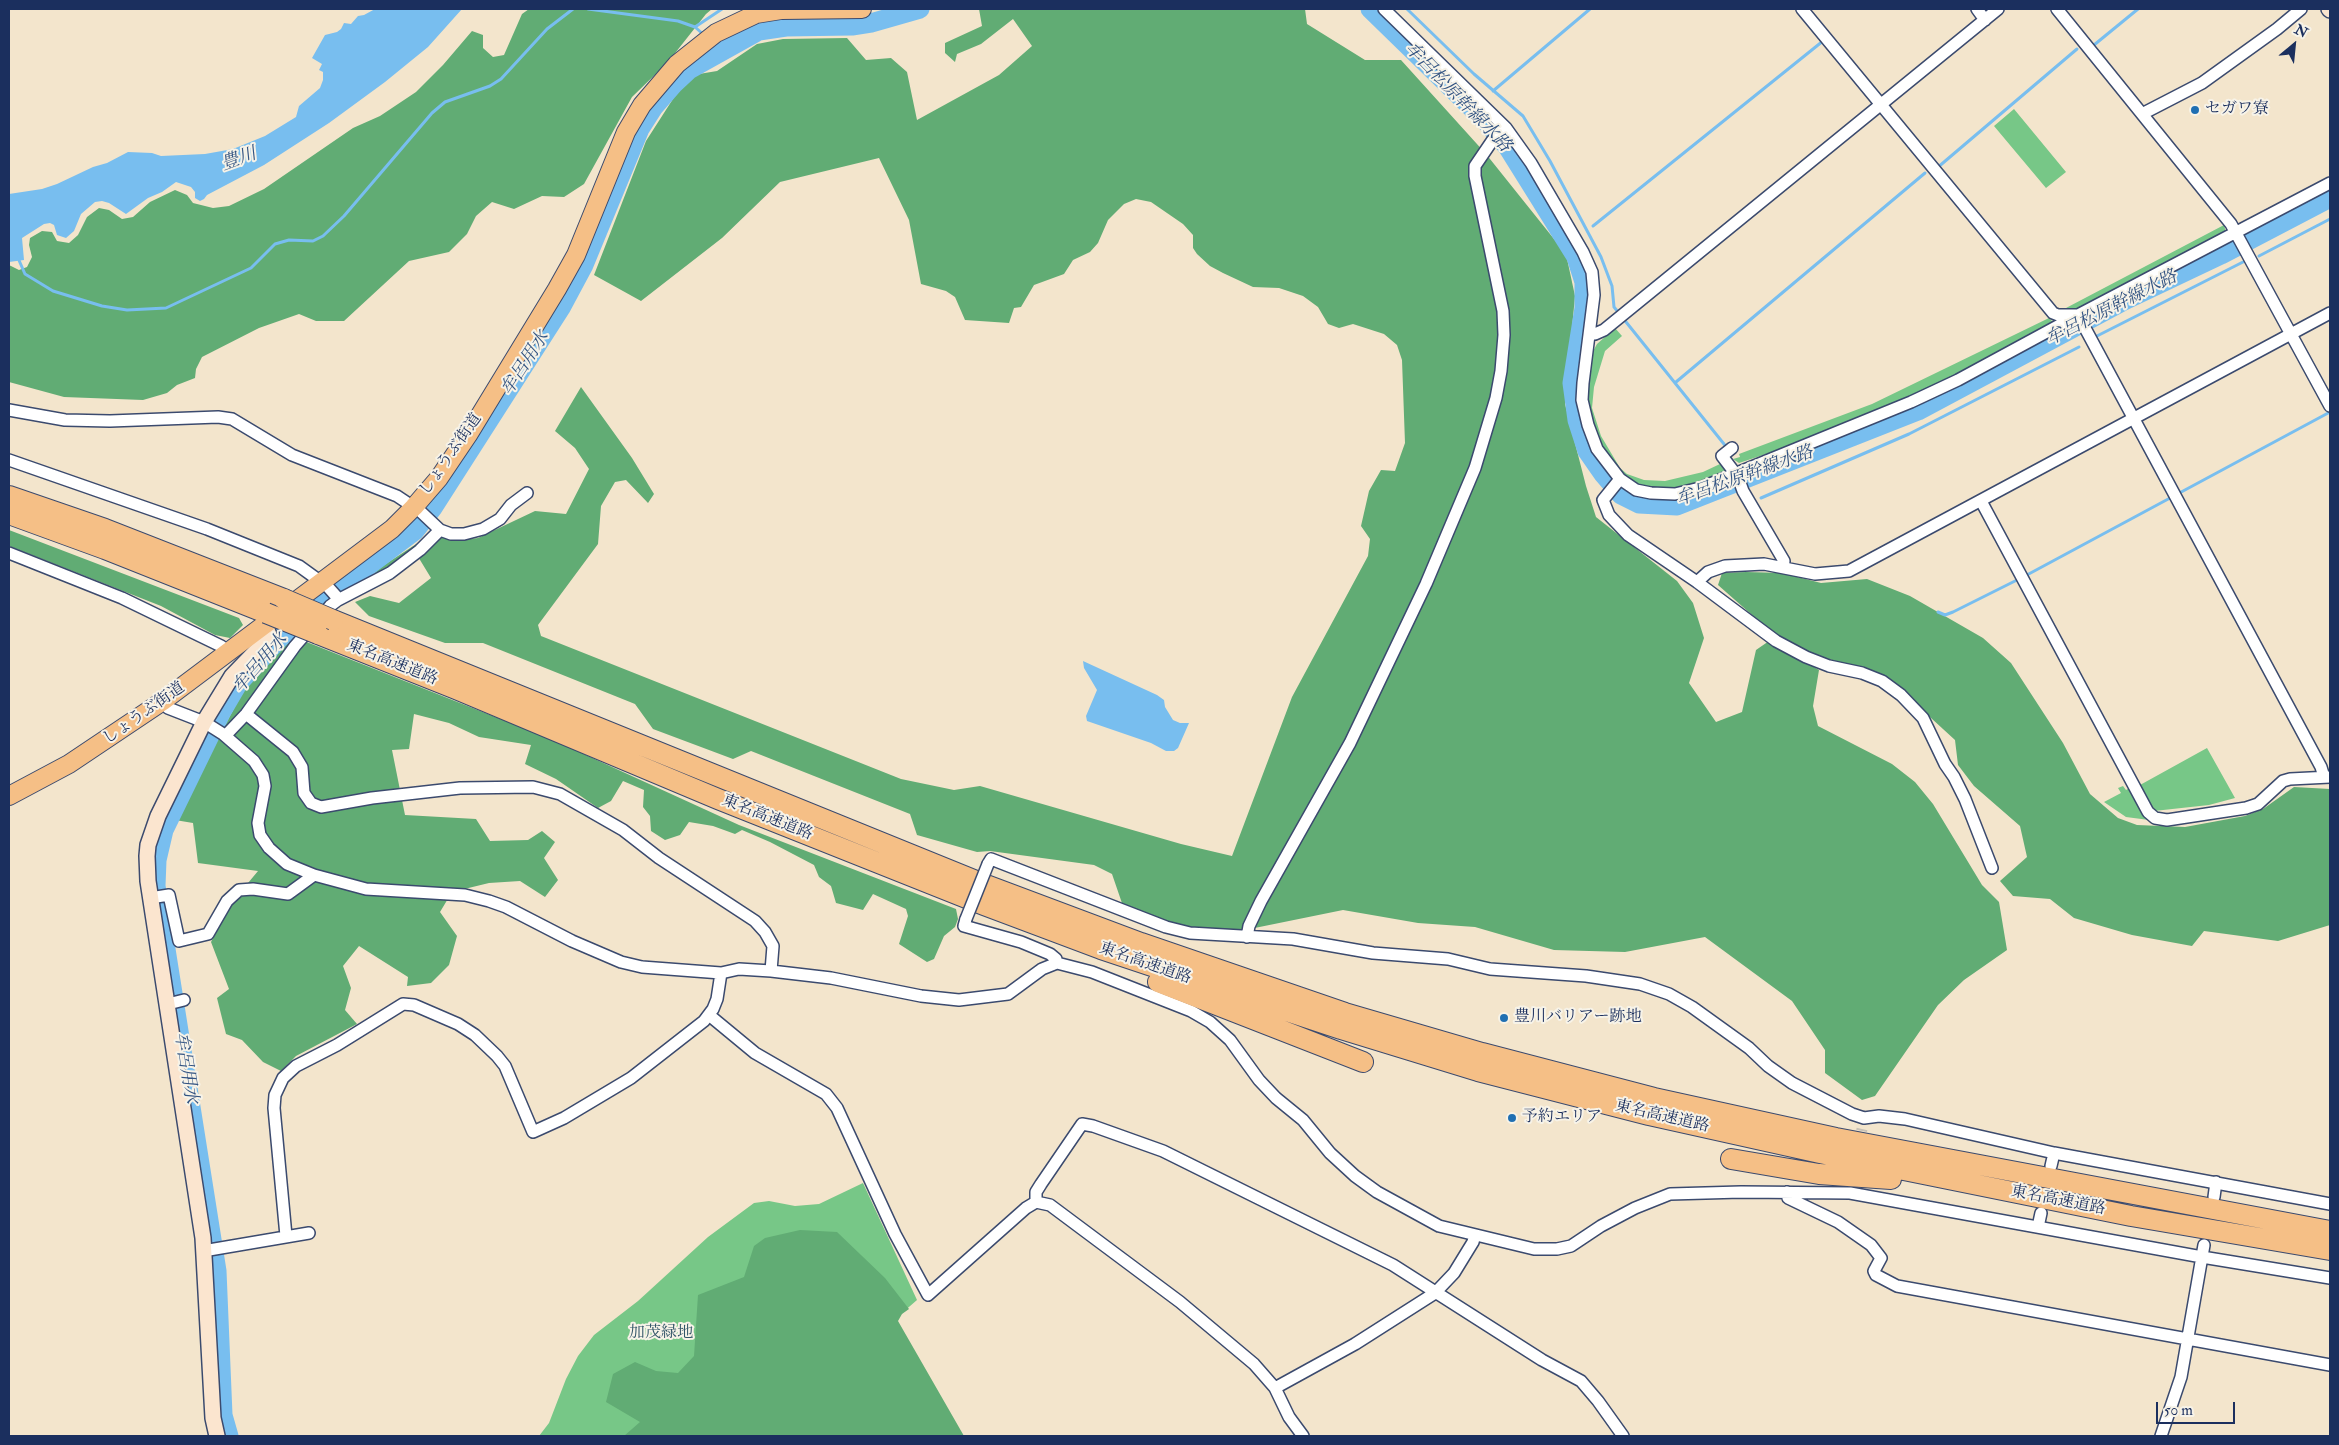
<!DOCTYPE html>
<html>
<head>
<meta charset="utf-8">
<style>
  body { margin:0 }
  #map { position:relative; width:2339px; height:1445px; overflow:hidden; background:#f3e5cc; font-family:"IM FELL Double Pica",serif }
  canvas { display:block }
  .frame { position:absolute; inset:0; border:10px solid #1b2f5e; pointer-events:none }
  .north { position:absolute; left:2269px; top:20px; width:50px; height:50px; -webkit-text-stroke:4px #f7f3e8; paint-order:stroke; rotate:28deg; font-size:14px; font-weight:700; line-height:20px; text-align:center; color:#1b2f5e }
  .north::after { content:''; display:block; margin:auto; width:18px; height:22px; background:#1b2f5e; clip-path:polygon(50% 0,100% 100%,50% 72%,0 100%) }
  .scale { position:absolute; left:2156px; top:1402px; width:79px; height:22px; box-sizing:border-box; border:2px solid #1b2f5e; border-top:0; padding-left:6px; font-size:15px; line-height:18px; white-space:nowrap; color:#1b2f5e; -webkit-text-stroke:4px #f7f3e8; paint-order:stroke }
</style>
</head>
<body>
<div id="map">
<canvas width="2339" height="1445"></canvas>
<div class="frame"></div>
<div class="north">N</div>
<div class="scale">50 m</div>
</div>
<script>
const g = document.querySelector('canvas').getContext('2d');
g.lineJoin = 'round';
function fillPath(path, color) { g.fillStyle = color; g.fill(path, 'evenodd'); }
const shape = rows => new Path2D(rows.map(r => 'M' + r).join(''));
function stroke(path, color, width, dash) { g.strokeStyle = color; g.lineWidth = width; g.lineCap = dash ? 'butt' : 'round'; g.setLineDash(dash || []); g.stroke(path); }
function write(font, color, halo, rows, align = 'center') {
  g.font = font + ' "IM FELL Double Pica","Noto Serif JP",serif'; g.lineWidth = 4; g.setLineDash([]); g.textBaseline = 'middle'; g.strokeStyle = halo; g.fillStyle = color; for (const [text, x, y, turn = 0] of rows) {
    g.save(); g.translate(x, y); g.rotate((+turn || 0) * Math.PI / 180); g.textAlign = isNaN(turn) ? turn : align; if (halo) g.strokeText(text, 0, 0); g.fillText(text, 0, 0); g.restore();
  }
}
const green = shape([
  [2014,109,2066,172,2046,188,1994,126],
  [2224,225,2226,233,2078,311,2055,310,2066,308],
  [2049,318,2053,322,2052,325,1914,396,1808,440,1739,463,1733,459,1740,457,1739,454,1872,404],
  [1615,328,1622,336,1605,351,1594,387,1592,408,1601,436,1620,468,1627,474,1644,480,1665,481,1703,472,1720,464,1725,465,1728,472,1700,484,1657,490,1643,488,1623,478,1603,451,1590,414,1587,393,1591,355,1597,344],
  [2207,748,2235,798,2209,805,2154,811,2140,785],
  [2123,786,2126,790,2131,787,2149,820,2126,817,2104,802,2121,793,2118,788],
  [863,1183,917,1300,902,1313,700,1360,647,1422,629,1436,539,1436,549,1423,566,1379,578,1356,594,1335,638,1301,708,1237,754,1203,769,1201,795,1206,819,1204]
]);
const forest = shape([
  [529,9,712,9,706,14,668,62,632,97,584,184,564,197,542,196,514,209,492,202,476,216,467,234,449,252,409,261,344,321,316,321,299,314,259,328,202,357,196,369,195,378,177,385,167,393,143,400,64,397,9,382,9,265,19,270,27,267,32,257,29,245,30,238,42,231,52,232,57,241,69,243,78,235,87,217,99,208,109,210,122,219,133,217,150,202,175,190,187,195,193,203,213,208,229,206,264,189,353,128,380,116,416,92,443,65,472,31,483,35,483,48,493,57,504,55,522,14],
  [979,9,1305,9,1307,24,1365,60,1401,60,1486,154,1566,254,1575,296,1565,404,1586,486,1596,517,1677,581,1693,603,1704,638,1689,683,1716,722,1742,712,1756,650,1769,641,1819,670,1813,706,1818,726,1892,764,1915,782,1933,804,1982,885,1999,902,2007,950,1964,980,1938,1005,1875,1096,1862,1100,1825,1073,1825,1050,1792,1001,1705,937,1625,952,1554,950,1475,927,1418,923,1343,910,1230,933,1183,928,1124,909,1112,874,1094,865,990,851,977,852,917,835,910,814,751,751,733,759,653,729,635,704,483,643,445,643,369,616,355,602,370,596,399,603,431,578,417,555,383,572,372,573,433,533,453,541,478,538,535,511,566,514,589,469,575,448,555,431,581,387,632,458,654,494,648,503,626,480,615,482,601,506,598,544,538,625,541,636,901,779,954,790,980,786,1181,844,1232,856,1292,697,1368,556,1370,539,1361,526,1369,491,1381,470,1395,471,1405,443,1402,360,1397,345,1384,334,1353,324,1339,328,1328,324,1318,307,1303,296,1279,288,1253,287,1223,273,1210,266,1197,254,1193,248,1193,235,1183,224,1151,202,1136,199,1124,204,1108,220,1098,243,1090,252,1073,260,1064,274,1034,285,1021,307,1014,308,1009,323,965,320,955,297,946,291,921,284,909,220,879,158,780,182,722,238,641,301,594,275,646,141,680,88,693,75,717,71,757,44,783,39,847,38,866,60,891,58,907,72,917,120,999,75,1032,46,1013,19,981,44,957,54,955,62,945,53,945,43,982,26],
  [9,530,239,618,243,625,230,638,215,635,161,606,9,546],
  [1746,572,1782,573,1821,583,1867,579,1910,596,1983,638,2011,663,2063,743,2090,794,2118,818,2137,825,2185,827,2245,816,2263,809,2294,787,2330,789,2330,925,2278,941,2204,931,2192,946,2132,935,2074,918,2050,899,2013,896,2000,881,2027,857,2020,826,1974,786,1958,765,1955,740,1895,685,1852,666,1815,655,1777,637,1718,585,1722,573],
  [294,637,553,740,739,825,956,909,958,919,955,927,944,936,934,959,927,962,899,944,908,916,906,909,873,894,863,910,836,903,831,886,819,877,814,865,770,842,742,830,735,834,713,826,689,822,680,835,665,840,651,831,650,816,643,807,644,790,623,781,611,801,598,808,556,779,525,764,531,745,479,737,449,723,414,714,409,749,392,750,405,815,476,819,490,841,528,840,542,831,555,842,544,858,558,880,545,897,520,881,489,883,452,892,440,912,457,936,449,965,431,983,407,986,408,977,359,946,343,966,351,988,345,1010,357,1024,296,1056,281,1071,263,1062,242,1040,226,1034,217,998,229,989,211,942,233,901,258,871,198,863,193,823,175,820,240,697,260,667,283,644],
  [800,1230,837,1232,885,1278,909,1309,902,1314,898,1321,964,1436,624,1436,640,1422,606,1402,613,1374,635,1362,656,1371,678,1373,694,1356,698,1295,744,1277,754,1246,765,1238]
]);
const water = shape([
  [375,9,462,9,428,47,385,82,329,123,264,165,207,195,204,199,200,201,195,198,195,192,191,187,176,182,162,192,148,198,126,214,109,203,102,201,95,202,81,214,74,231,66,238,57,235,54,225,50,223,44,224,22,238,24,260,9,262,9,194,42,189,57,184,93,167,107,163,128,152,152,153,161,156,205,154,233,149,265,136,296,117,299,106,320,88,323,80,323,72,319,70,322,64,312,58,325,35,337,32,341,29,344,23,351,24,358,16,364,15],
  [1083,661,1157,695,1164,700,1165,707,1173,720,1180,723,1189,723,1178,748,1174,751,1166,751,1151,743,1087,721,1086,716,1097,690,1084,668]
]);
const stream = shape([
  [588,9,678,21,695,27,704,35],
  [1407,9,1474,74,1523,116,1550,161,1601,257,1612,286,1614,307,1728,449],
  [695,27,722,9],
  [711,44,718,54],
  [2094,45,2138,9],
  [1493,91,1590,9],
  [1937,168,2077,49],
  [1593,226,1823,41],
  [2259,256,2330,219],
  [18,258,25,274,53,291,102,306,127,310,166,308,251,268,275,244,289,240,313,241,323,236,344,216,432,113,445,102,490,86,501,79,547,29,573,9],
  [2095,337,2243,262],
  [1676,382,1925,173],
  [1761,498,1909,434,2079,347],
  [2025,576,2330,412],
  [1938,612,1945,615,1953,612,2019,579]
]);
const river = shape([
  [1370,9,1487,123,1508,148,1576,257,1584,282,1584,308,1572,383,1577,420,1587,451,1603,474,1621,495,1639,504,1677,506,1918,411,2122,302,2221,255,2330,198],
  [229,1436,223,1415,217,1271,156,886,157,860,164,830,221,713,238,684,278,640,323,600,415,531,433,508,561,308,584,265,640,129,654,107,674,84,689,70,759,31,786,27,852,26,871,23,920,9]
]);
const streetTunnel = shape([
  [1858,1147,1862,1129]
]);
const street = shape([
  [1384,9,1506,128,1531,163,1583,252,1592,272,1594,295,1583,383,1582,400,1588,425,1597,449,1620,479,1636,490,1651,493,1675,494,1700,488,1911,402,1958,380,2078,315,2330,183],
  [1802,9,2053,313,2058,315,2078,315,2321,767,2324,777],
  [1977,9,1985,20],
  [2057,9,2231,224,2330,406],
  [2142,114,2202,83,2277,29,2301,9],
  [1590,334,1595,334,1604,330,1998,9],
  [9,410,65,420,110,421,218,417,232,419,292,455,397,496,421,512,440,530,451,534,464,534,483,529,500,519,511,505,527,493],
  [1732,448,1722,456,1738,477,1743,491,1784,561,1783,567],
  [9,460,207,529,299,566,328,587,336,596,338,600,330,606,295,646,246,714,226,735],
  [1620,479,1603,500,1609,515,1628,535,1697,582,1776,641,1806,657,1829,666,1862,673,1882,681,1901,695,1923,718,1945,764,1954,777,1965,799,1992,868],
  [1981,501,2148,812,2155,818,2167,820,2246,808,2258,804,2283,781,2290,779,2330,777],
  [9,553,122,598,221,646,229,652],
  [1697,582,1708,572,1725,566,1764,564,1815,574,1849,571,2330,313],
  [338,600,390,573,420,550,440,530],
  [163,701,168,708,204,722,223,734,254,761,263,775,265,786,258,823,260,835,269,848,287,864,314,875,366,889,465,895,489,901,506,907,572,941,621,962,642,967,721,973],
  [246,714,293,752,302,767,304,793,311,803,321,807,372,798,460,788,533,787,560,794,623,830,659,858,755,921,765,932,773,946,771,971],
  [988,864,991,859,1166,927,1190,933,1293,939,1373,953,1448,959,1490,969,1586,976,1640,984,1669,994,1692,1007,1749,1048,1768,1066,1792,1083,1852,1114,1864,1118,1879,1116,1905,1119,2054,1153,2330,1204],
  [150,898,169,895,179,941,208,934,227,901,239,890,253,889,288,894,314,875],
  [966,919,964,926,1021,942,1050,954,1056,959,1057,963],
  [1247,937,1249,926,1261,901,1350,743,1426,584,1475,468,1496,398,1501,371,1504,335,1503,311,1475,176,1475,166,1492,141,1506,128],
  [172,1003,184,1000],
  [709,1015,755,1053,826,1094,837,1108,895,1234,928,1295,1026,1208,1036,1202,1050,1205,1180,1302,1254,1364,1275,1388,1289,1417,1303,1436],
  [2051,1166,2054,1153],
  [1787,1192,1788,1198,1838,1222,1871,1245,1881,1258,1874,1271,1876,1275,1897,1286,2330,1365],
  [2214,1197,2216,1182],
  [1036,1202,1036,1192,1041,1184,1082,1124,1093,1126,1163,1151,1393,1265,1542,1360,1581,1381,1598,1401,1623,1436],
  [2038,1227,2041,1213],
  [286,1236,274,1108,275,1095,283,1078,296,1066,337,1045,403,1004,414,1005,458,1024,475,1035,497,1056,505,1066,533,1132,564,1118,631,1078,704,1021,713,1009,717,999,721,973,739,969,771,971,831,978,921,996,959,1000,1008,994,1042,969,1057,963,1092,972,1191,1011,1210,1022,1230,1040,1259,1080,1276,1098,1303,1120,1330,1153,1355,1176,1377,1192,1439,1226,1534,1249,1557,1249,1571,1246,1601,1226,1635,1208,1670,1194,1741,1192,1850,1193,2202,1257,2330,1278],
  [209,1250,309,1233],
  [1275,1388,1355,1344,1435,1293,1454,1273,1473,1242,1475,1235],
  [2161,1436,2181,1377,2204,1245]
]);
const secondary = shape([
  [2329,9,2330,10],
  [217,1436,213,1418,203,1238,148,881,147,856,148,845,158,816,204,722,232,676,263,644,269,635,265,625]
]);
const primary = shape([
  [9,796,69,764,163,701,392,529,414,507,439,478,468,435,557,289,576,255,626,132,642,105,677,64,716,33,756,14,781,10,862,9]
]);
const highway = shape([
  [9,496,105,529,284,599],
  [9,514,105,549,266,613],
  [333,620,981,883,1141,943,1345,1013,1482,1053,1654,1098,1836,1138,2330,1231],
  [318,634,456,689,718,799,984,905,1101,949,1341,1029,1478,1071,1649,1115,1820,1153,2131,1216,2330,1250],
  [1158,982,1363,1062],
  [1731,1159,1819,1174,1891,1179]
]);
const streetBridge = shape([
  [966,919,988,864]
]);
const highwayBridge = shape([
  [284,599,333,620],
  [266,613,318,634]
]);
const markers = [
  [2195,110,5,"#1f6fb2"],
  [1504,1018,5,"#1f6fb2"],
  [1512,1118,5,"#1f6fb2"]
];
const poiNames = [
  ["セガワ寮",2205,110],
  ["豊川バリアー跡地",1514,1018],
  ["予約エリア",1522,1118]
];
const streetNames = [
  ["しょうぶ街道",451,455,-55],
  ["東名高速道路",392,663,22],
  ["しょうぶ街道",144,714,-35],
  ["東名高速道路",767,818,22],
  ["東名高速道路",1145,964,19],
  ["東名高速道路",1662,1117,13],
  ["東名高速道路",2058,1201,11]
];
const parkNames = [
  ["加茂緑地",661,1334]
];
const waterNames = [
  ["牟呂松原幹線水路",1457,98,46],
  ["豊川",239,160,-20],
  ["牟呂松原幹線水路",2112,309,-27],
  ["牟呂用水",526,364,-57],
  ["牟呂松原幹線水路",1745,477,-20],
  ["牟呂用水",261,664,-49],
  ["牟呂用水",185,1068,81]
];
fillPath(green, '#77c787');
fillPath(forest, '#61ac74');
fillPath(water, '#78beef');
stroke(stream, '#78beef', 3);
stroke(river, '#78beef', 19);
stroke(streetTunnel, '#c8c1b6', 11, [11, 5.5]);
stroke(street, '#3b4a6e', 14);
stroke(secondary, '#3b4a6e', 18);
stroke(primary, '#3b4a6e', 20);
stroke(highway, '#3b4a6e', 22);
stroke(street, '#fff', 11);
stroke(secondary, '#fbe5cf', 15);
stroke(primary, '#f5bf86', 18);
stroke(highway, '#f5bf86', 20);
stroke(streetBridge, '#3b4a6e', 14, []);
stroke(highwayBridge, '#3b4a6e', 22, []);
stroke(streetBridge, '#fff', 11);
stroke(highwayBridge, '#f5bf86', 20);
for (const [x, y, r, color] of markers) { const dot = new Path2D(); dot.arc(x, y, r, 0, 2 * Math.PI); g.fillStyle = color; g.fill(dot); stroke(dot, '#f7f3e8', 2); }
write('16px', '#1b2f5e', '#f7f3e8', poiNames, 'left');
write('16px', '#1b2f5e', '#f7f3e8', streetNames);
write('16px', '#325568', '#f7f3e8', parkNames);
write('italic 18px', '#325382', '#f7f3e8', waterNames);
</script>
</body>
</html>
